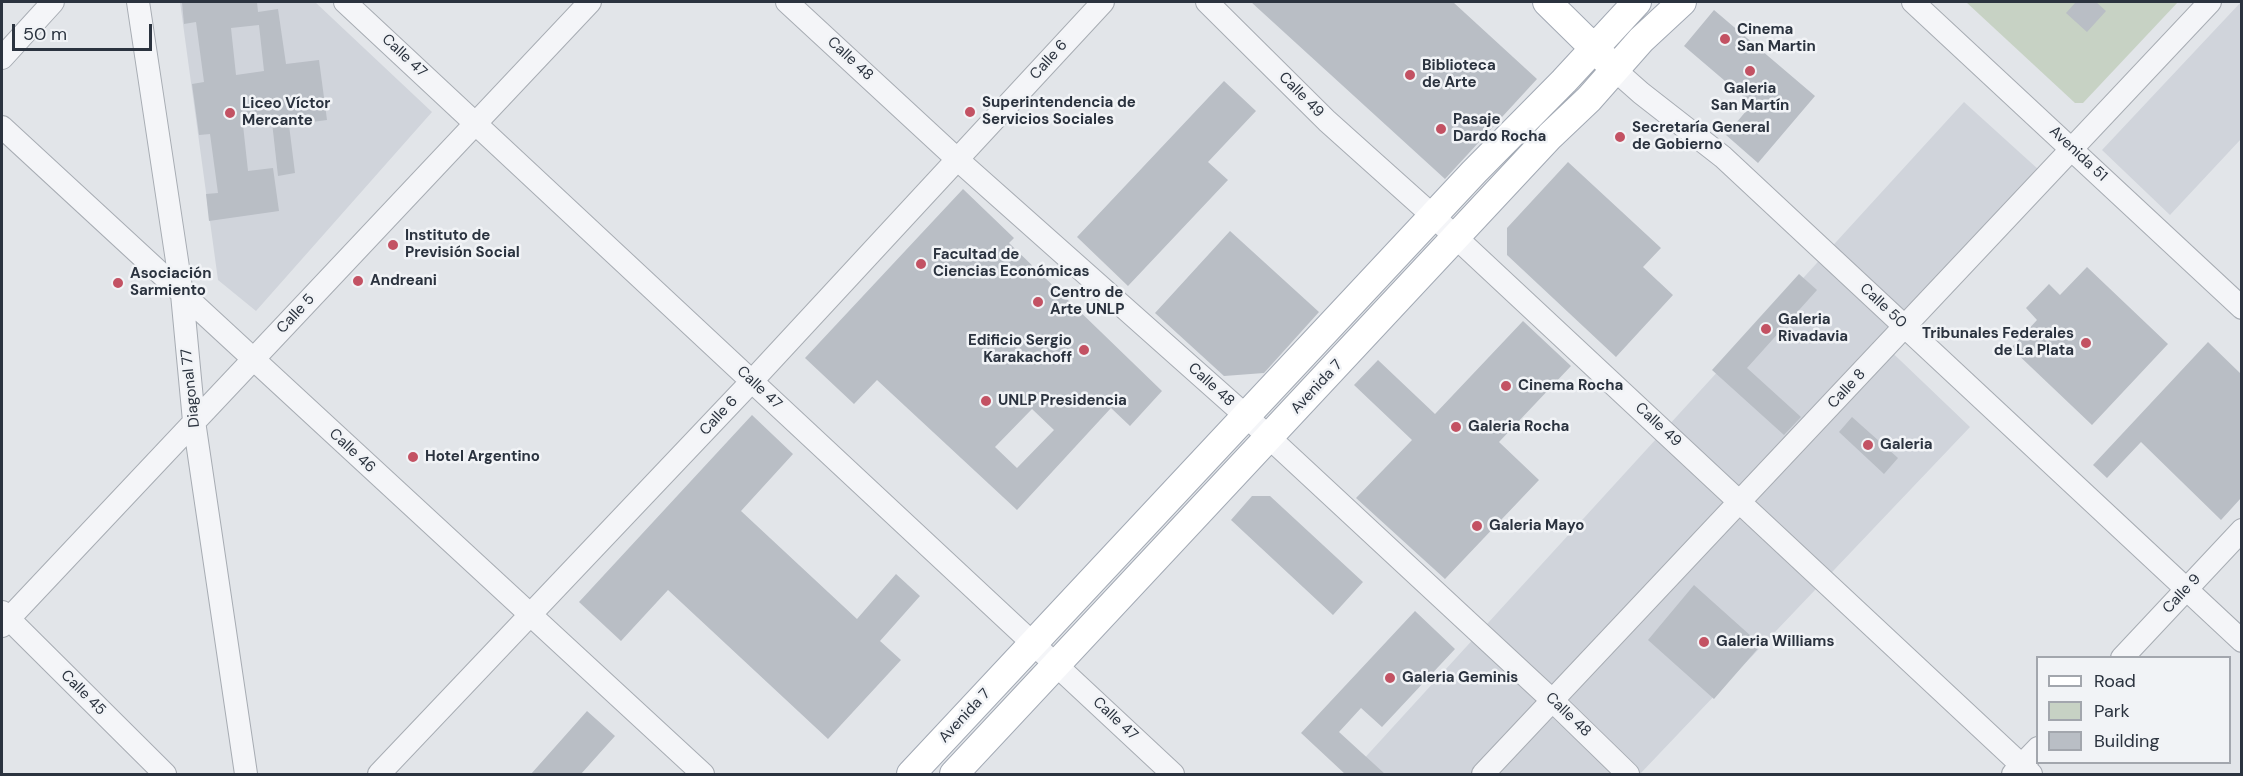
<!DOCTYPE html>
<html>
<head>
<meta charset="utf-8">
<style>
  body { margin:0 }
  #map { position:relative; width:2243px; height:776px; overflow:hidden; background:#e2e5e9; font-family:"DM Sans",sans-serif }
  canvas { display:block }
  .frame { position:absolute; inset:0; border:3px solid #2b333f; pointer-events:none }
  .legend { position:absolute; left:2036px; top:656px; width:195px; height:108px; box-sizing:border-box; background:#f1f3f6; border:2px solid #a2a6ad; margin:0; padding:8px 10px; list-style:none; font-size:18px; color:#2b333f }
  .legend li { display:flex; align-items:center; gap:12px; height:30px }
  .legend b { width:30px; border:2px solid #a2a6ad }
  .scale { position:absolute; left:12px; top:24px; width:140px; height:27px; box-sizing:border-box; border:3px solid #2b333f; border-top:0; padding-left:8px; font-size:18px; line-height:21px; white-space:nowrap; color:#2b333f; -webkit-text-stroke:4px #f1f3f6; paint-order:stroke }
</style>
</head>
<body>
<div id="map">
<canvas width="2243" height="776"></canvas>
<div class="frame"></div>
<ul class="legend">
<li><b style="height:8px;background:#fff"></b>Road</li>
<li><b style="height:16px;background:#c7d2c4"></b>Park</li>
<li><b style="height:16px;background:#b9bec5"></b>Building</li>
</ul>
<div class="scale">50 m</div>
</div>
<script>
const g = document.querySelector('canvas').getContext('2d');
g.lineJoin = 'round';
function fillPath(path, color) { g.fillStyle = color; g.fill(path, 'evenodd'); }
const shape = rows => new Path2D(rows.map(r => 'M' + r).join(''));
function stroke(path, color, width, dash) { g.strokeStyle = color; g.lineWidth = width; g.lineCap = dash ? 'butt' : 'round'; g.setLineDash(dash || []); g.stroke(path); }
function write(font, color, halo, rows, align = 'center') {
  g.font = font + ' "DM Sans",sans-serif'; g.lineWidth = 5; g.setLineDash([]); g.textBaseline = 'middle'; g.strokeStyle = halo; g.fillStyle = color; for (const [text, x, y, turn = 0] of rows) {
    g.save(); g.translate(x, y); g.rotate((+turn || 0) * Math.PI / 180); g.textAlign = isNaN(turn) ? turn : align; if (halo) g.strokeText(text, 0, 0); g.fillText(text, 0, 0); g.restore();
  }
}
const built = shape([
  [180,2,315,2,432,112,256,311,218,280],
  [2241,2,2241,139,2170,215,2102,150],
  [1964,102,2039,170,1878,339,1970,427,1640,774,1350,774]
]);
const green = shape([
  [1966,2,2178,2,2083,103,2075,103]
]);
const building = shape([
  [182,2,257,2,258,12,278,9,286,64,319,60,327,120,289,125,295,173,278,176,272,122,243,125,248,171,273,168,279,211,209,221,206,194,218,193,210,134,199,135,192,84,204,82,196,22,184,24],
  [259,25,264,71,236,75,231,28],
  [1251,2,1453,2,1537,79,1445,179],
  [2076,2,2096,2,2106,11,2087,32,2066,13],
  [1714,10,1815,96,1758,163,1726,135,1752,104,1684,46],
  [1224,81,1256,111,1208,162,1228,180,1128,286,1077,237],
  [1568,162,1661,248,1643,267,1673,295,1616,357,1507,255,1507,228],
  [963,189,1014,238,1009,243,1162,391,1130,426,1111,408,1017,510,877,380,854,404,805,358],
  [1032,409,1054,430,1017,468,995,447],
  [1230,231,1319,312,1264,373,1224,376,1155,313],
  [2087,267,2168,344,2092,425,2011,348,2037,320,2026,308,2049,284,2060,295],
  [1799,274,1817,290,1747,368,1801,417,1784,435,1712,370],
  [1523,321,1571,366,1499,442,1539,480,1445,579,1356,498,1412,440,1354,385,1378,360,1435,414],
  [2208,342,2241,374,2241,498,2221,520,2141,442,2107,478,2093,465],
  [752,415,793,454,741,511,857,619,896,574,920,596,880,641,901,660,828,739,668,590,621,641,579,602],
  [1852,417,1898,458,1884,474,1839,432],
  [1252,496,1270,496,1363,582,1333,615,1231,520],
  [1694,585,1761,645,1714,699,1648,640],
  [1415,611,1455,649,1382,727,1361,708,1339,732,1385,774,1345,774,1301,733],
  [587,711,615,736,581,774,531,774]
]);
const minor = shape([
  [138,2,182,294,194,421,246,774],
  [345,2,1173,774],
  [787,2,958,160,1246,416,1553,701,1628,774],
  [1207,2,1327,121,1433,216,2031,774],
  [1913,2,2242,308],
  [2,58,53,2],
  [1615,70,1641,93,1723,157,2242,641],
  [2,127,703,774],
  [2,612,165,774],
  [2,626,590,2],
  [2122,658,2242,530],
  [379,774,752,381,1103,2],
  [1483,774,2210,2],
  [2013,774,2038,748]
]);
const major = shape([
  [1547,2,1608,62],
  [911,774,1474,172,1564,81,1637,2],
  [954,774,1550,136,1589,99,1641,40,1682,2]
]);
const markers = [
  [1725,39,6,"#c35263"],
  [1750,71,6,"#c35263"],
  [1410,75,6,"#c35263"],
  [970,112,6,"#c35263"],
  [230,113,6,"#c35263"],
  [1441,129,6,"#c35263"],
  [1620,137,6,"#c35263"],
  [393,245,6,"#c35263"],
  [921,264,6,"#c35263"],
  [358,281,6,"#c35263"],
  [118,283,6,"#c35263"],
  [1038,302,6,"#c35263"],
  [1766,329,6,"#c35263"],
  [2086,343,6,"#c35263"],
  [1084,350,6,"#c35263"],
  [1506,386,6,"#c35263"],
  [986,401,6,"#c35263"],
  [1456,427,6,"#c35263"],
  [1868,445,6,"#c35263"],
  [413,457,6,"#c35263"],
  [1477,526,6,"#c35263"],
  [1704,642,6,"#c35263"],
  [1390,678,6,"#c35263"]
];
const poiNames = [
  ["Cinema",1737,30],
  ["San Martin",1737,47],
  ["Biblioteca",1422,66],
  ["de Arte",1422,83],
  ["Galeria",1750,89,"center"],
  ["San Martín",1750,106,"center"],
  ["Superintendencia de",982,103],
  ["Servicios Sociales",982,120],
  ["Liceo Víctor",242,104],
  ["Mercante",242,121],
  ["Pasaje",1453,120],
  ["Dardo Rocha",1453,137],
  ["Secretaría General",1632,128],
  ["de Gobierno",1632,145],
  ["Instituto de",405,236],
  ["Previsión Social",405,253],
  ["Facultad de",933,255],
  ["Ciencias Económicas",933,272],
  ["Asociación",130,274],
  ["Sarmiento",130,291],
  ["Andreani",370,281],
  ["Centro de",1050,293],
  ["Arte UNLP",1050,310],
  ["Galeria",1778,320],
  ["Rivadavia",1778,337],
  ["Tribunales Federales",2074,334,"right"],
  ["de La Plata",2074,351,"right"],
  ["Edificio Sergio",1072,341,"right"],
  ["Karakachoff",1072,358,"right"],
  ["Cinema Rocha",1518,386],
  ["UNLP Presidencia",998,401],
  ["Galeria Rocha",1468,427],
  ["Galeria",1880,445],
  ["Hotel Argentino",425,457],
  ["Galeria Mayo",1489,526],
  ["Galeria Williams",1716,642],
  ["Galeria Geminis",1402,678]
];
const streetNames = [
  ["Calle 47",404,56,43],
  ["Calle 48",850,59,43],
  ["Calle 6",1049,60,-48],
  ["Calle 49",1301,95,45],
  ["Avenida 51",2078,154,43],
  ["Calle 50",1883,306,43],
  ["Calle 5",296,314,-47],
  ["Calle 48",1211,385,42],
  ["Avenida 7",1317,387,-47],
  ["Diagonal 77",191,388,-96],
  ["Calle 47",759,388,43],
  ["Calle 8",1847,389,-47],
  ["Calle 6",719,416,-47],
  ["Calle 49",1658,425,43],
  ["Calle 46",352,451,43],
  ["Calle 9",2182,594,-47],
  ["Calle 45",83,693,45],
  ["Calle 48",1568,715,44],
  ["Avenida 7",965,716,-47],
  ["Calle 47",1115,719,43]
];
fillPath(built, '#d0d4db');
fillPath(green, '#c7d2c4');
fillPath(building, '#b9bec5');
stroke(minor, '#a7acb3', 24);
stroke(major, '#a2a9b4', 30);
stroke(minor, '#f4f5f8', 22);
stroke(major, '#fff', 28);
for (const [x, y, r, color] of markers) { const dot = new Path2D(); dot.arc(x, y, r, 0, 2 * Math.PI); g.fillStyle = color; g.fill(dot); stroke(dot, '#f1f3f6', 2); }
write('bold 15px', '#2b333f', '#f1f3f6', poiNames, 'left');
write('15px', '#2b333f', '#f1f3f6', streetNames);
</script>
</body>
</html>
